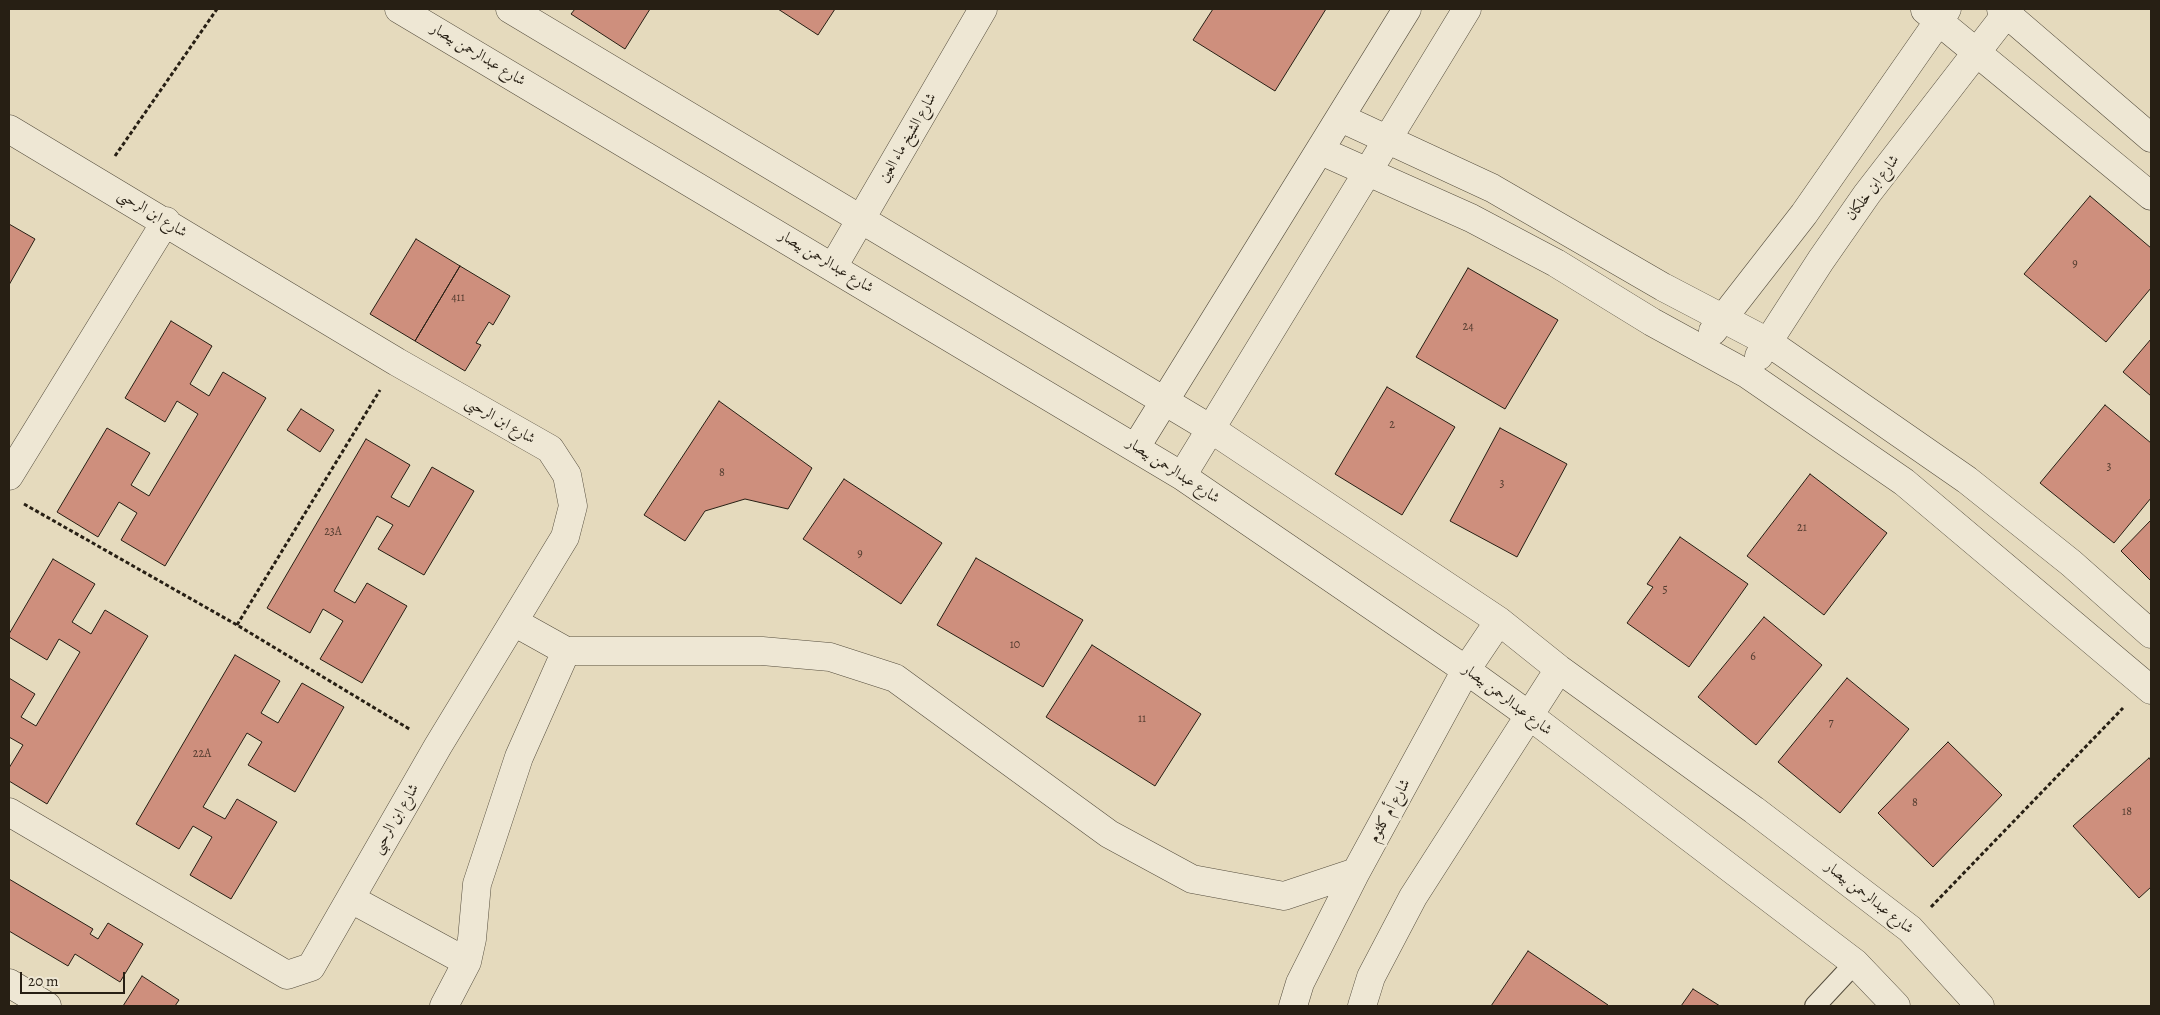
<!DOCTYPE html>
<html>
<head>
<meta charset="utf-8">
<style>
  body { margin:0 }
  #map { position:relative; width:2160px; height:1015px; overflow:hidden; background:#e5dabd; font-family:Alegreya,serif }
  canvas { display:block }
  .frame { position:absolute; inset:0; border:10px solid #271f14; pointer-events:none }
  .scale { position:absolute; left:20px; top:972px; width:105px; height:22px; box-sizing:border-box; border:2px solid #271f14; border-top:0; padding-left:6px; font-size:15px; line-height:18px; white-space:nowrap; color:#271f14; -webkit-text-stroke:4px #eee7d4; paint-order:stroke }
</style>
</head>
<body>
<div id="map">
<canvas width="2160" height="1015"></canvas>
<div class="frame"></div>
<div class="scale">20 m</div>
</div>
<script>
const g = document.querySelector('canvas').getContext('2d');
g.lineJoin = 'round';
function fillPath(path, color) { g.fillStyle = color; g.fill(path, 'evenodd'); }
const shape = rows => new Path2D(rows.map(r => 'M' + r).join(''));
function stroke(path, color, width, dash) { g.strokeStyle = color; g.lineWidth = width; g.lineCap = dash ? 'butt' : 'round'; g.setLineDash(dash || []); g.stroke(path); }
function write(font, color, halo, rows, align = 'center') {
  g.font = font + ' Alegreya,Amiri,serif'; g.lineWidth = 5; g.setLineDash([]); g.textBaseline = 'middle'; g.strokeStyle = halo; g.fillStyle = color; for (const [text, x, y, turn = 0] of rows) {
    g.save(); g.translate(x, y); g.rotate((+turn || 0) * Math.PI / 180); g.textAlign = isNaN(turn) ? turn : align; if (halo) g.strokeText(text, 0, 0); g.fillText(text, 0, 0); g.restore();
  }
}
const building = shape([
  [575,9,650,9,625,49,571,14,575,9],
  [778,9,835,9,818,35,778,9],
  [1213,9,1326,9,1275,91,1193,40,1213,9],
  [2090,196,2151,248,2151,288,2106,342,2024,274,2090,196],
  [9,224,35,239,9,285,9,224],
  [416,239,460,266,415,341,370,314,416,239],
  [460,266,510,296,493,325,489,322,476,343,481,345,465,371,415,341,460,266],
  [1468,268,1558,320,1505,409,1416,357,1468,268],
  [171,321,212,346,190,384,209,396,223,372,266,398,165,566,121,540,137,513,119,502,98,537,57,512,107,428,150,453,131,485,149,496,198,414,177,401,165,422,125,398,171,321],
  [2151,339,2151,396,2123,372,2151,339],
  [1387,387,1455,427,1402,515,1335,474,1387,387],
  [719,401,812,468,788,509,745,499,705,511,685,541,644,515,719,401],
  [2105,405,2151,443,2151,498,2114,543,2040,483,2105,405],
  [301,409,334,430,320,452,287,430,301,409],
  [1500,428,1567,464,1517,557,1450,521,1500,428],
  [366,439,410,465,391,497,409,507,432,467,474,491,424,575,378,549,393,525,377,516,334,591,355,603,367,583,407,606,362,683,320,659,343,621,323,609,310,633,267,608,366,439],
  [1810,474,1887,533,1824,615,1747,556,1810,474],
  [844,479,942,543,901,604,803,539,844,479],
  [2151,520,2151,581,2121,551,2151,520],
  [1680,537,1748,584,1689,667,1627,623,1653,587,1647,584,1680,537],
  [976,558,1083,620,1043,687,937,625,976,558],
  [53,559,95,584,72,622,91,634,105,610,148,636,47,804,9,781,9,768,23,745,9,737,9,678,35,694,21,717,36,726,80,652,59,639,47,660,9,637,9,634,53,559],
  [1764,617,1822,665,1756,745,1698,697,1764,617],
  [1092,645,1201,714,1155,786,1046,717,1092,645],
  [235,655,280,681,261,713,278,723,302,683,344,707,295,792,248,765,262,742,247,733,203,807,225,819,237,799,277,822,231,899,190,875,212,837,193,826,179,849,136,824,235,655],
  [1847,678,1909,729,1840,813,1778,762,1847,678],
  [1948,742,2002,795,1933,867,1878,813,1948,742],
  [2149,758,2151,761,2151,887,2139,898,2073,826,2149,758],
  [9,879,93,929,90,934,98,939,108,923,143,944,120,982,75,954,68,966,9,931,9,879],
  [1528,951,1608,1005,1608,1006,1491,1006,1528,951],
  [142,976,179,1000,175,1006,123,1006,142,976],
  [1693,989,1720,1006,1681,1006,1693,989]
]);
const path = shape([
  [115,156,217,9],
  [24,504,237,625,411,730],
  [237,625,380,390],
  [1931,907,2123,708]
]);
const lane = shape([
  [1815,1006,1855,963]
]);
const street = shape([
  [399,9,1182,476,1466,670,1530,716,1855,963,1896,1006],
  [510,9,1211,429,1499,621,1559,669,1754,810,1910,929,1980,1006],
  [2001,9,2151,138],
  [1925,10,2151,196],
  [1341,118,1492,188,1663,287,1768,342,1967,480,2071,563,2151,634],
  [9,129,397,362,550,449,567,475,573,506,565,537,438,746,311,967,287,975,9,812],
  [1321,151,1471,218,1556,263,1652,322,1747,374,1904,482,2151,690],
  [833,267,983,9],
  [1713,331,1804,214,1947,9],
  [1759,356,1821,260,1867,194,2010,9],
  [1136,447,1407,9],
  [9,476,166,221],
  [1182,476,1467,9],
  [514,622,566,651],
  [351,899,467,962],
  [9,983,47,1006],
  [444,1006,467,962,472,939,477,884,519,757,566,651,762,651,830,657,895,678,1109,834,1192,879,1284,896,1356,872],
  [1293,1006,1300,983,1356,872,1466,670,1499,621],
  [1362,1006,1371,977,1413,897,1559,669]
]);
const numberNames = [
  ["9",2075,264],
  ["411",458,298],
  ["24",1468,327],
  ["2",1392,425],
  ["3",2109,467],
  ["8",722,473],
  ["3",1502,484],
  ["21",1802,528],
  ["23A",333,532],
  ["9",860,554],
  ["5",1665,590],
  ["10",1015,645],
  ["6",1753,657],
  ["11",1142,719],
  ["7",1831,723],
  ["22A",202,754],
  ["8",1915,803],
  ["18",2127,812]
];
const streetNames = [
  ["شارع عبدالرحمن بيصار",478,55,31],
  ["شارع الشيخ ماء العين",908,138,-60],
  ["شارع ابن خلكان",1873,188,-53],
  ["شارع ابن الرحبى",152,214,31],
  ["شارع عبدالرحمن بيصار",826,262,31],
  ["شارع ابن الرحبى",500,421,30],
  ["شارع عبدالرحمن بيصار",1173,471,33],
  ["شارع عبدالرحمن بيصار",1507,700,37],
  ["شارع أم كلثوم",1390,811,-61],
  ["شارع ابن الرحبى",396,819,-60],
  ["شارع عبدالرحمن بيصار",1869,898,38]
];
fillPath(building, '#ce8f7d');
stroke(building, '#271f14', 1);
stroke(lane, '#564e3e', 22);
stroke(street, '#564e3e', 29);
stroke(path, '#271f14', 3, [4, 2.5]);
stroke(lane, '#eee7d4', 20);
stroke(street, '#eee7d4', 28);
write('12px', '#513b2e', null, numberNames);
write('15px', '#271f14', '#eee7d4', streetNames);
</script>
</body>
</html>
